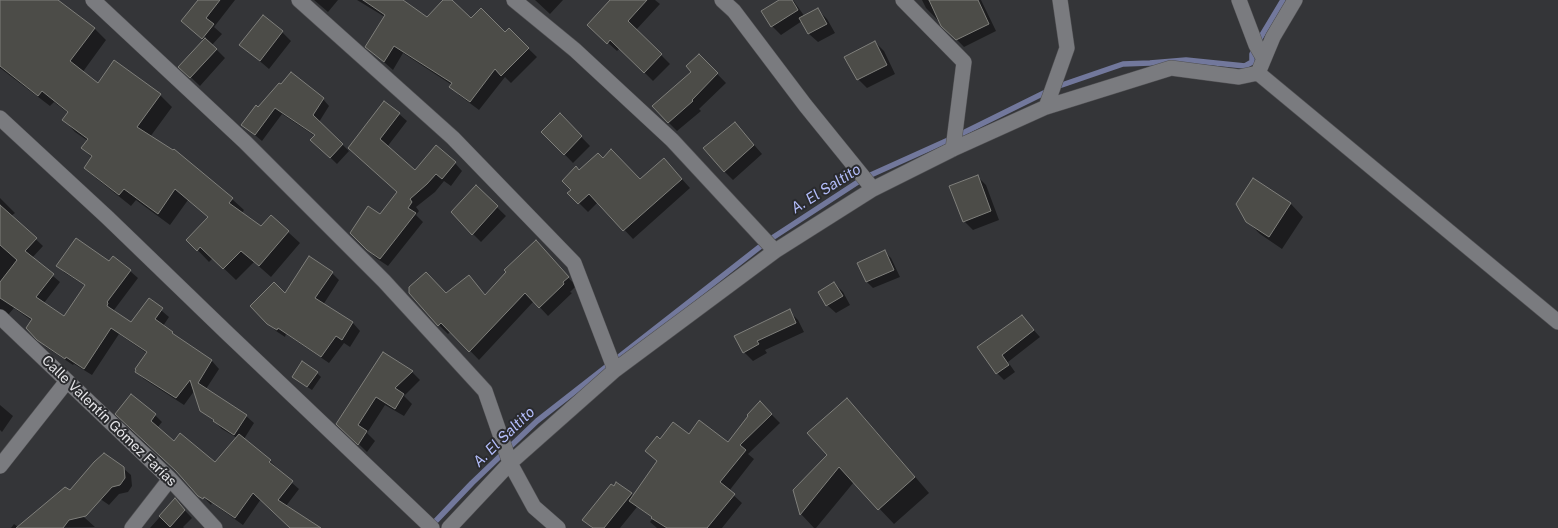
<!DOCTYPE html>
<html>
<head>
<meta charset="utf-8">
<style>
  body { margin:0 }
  canvas { display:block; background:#343538 }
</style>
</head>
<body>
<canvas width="1558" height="528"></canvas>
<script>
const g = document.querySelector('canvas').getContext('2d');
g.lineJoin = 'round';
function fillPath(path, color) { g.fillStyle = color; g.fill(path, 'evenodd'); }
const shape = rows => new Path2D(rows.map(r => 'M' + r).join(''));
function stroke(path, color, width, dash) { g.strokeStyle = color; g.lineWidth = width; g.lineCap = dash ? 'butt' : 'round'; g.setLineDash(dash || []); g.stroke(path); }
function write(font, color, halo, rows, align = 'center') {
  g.font = font + ' "Public Sans",sans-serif'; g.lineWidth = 4; g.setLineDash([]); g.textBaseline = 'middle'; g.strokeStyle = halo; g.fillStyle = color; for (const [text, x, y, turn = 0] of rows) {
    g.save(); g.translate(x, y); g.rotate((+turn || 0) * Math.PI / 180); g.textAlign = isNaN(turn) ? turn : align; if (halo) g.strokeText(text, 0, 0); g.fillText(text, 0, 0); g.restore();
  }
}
const shadow = shape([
  [0,0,57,0,94,28,106,40,82,73,98,85,160,95,172,107,150,137,232,199,244,210,242,213,262,228,288,232,300,243,271,277,254,262,236,280,213,258,209,262,188,240,209,218,188,200,170,225,136,200,131,206,97,179,85,168,92,158,83,148,88,141,75,132,64,120,68,113,54,102,50,106,0,68],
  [201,0,235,0,214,27,222,34,212,45,225,58,200,86,180,67,204,41,182,21],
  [314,0,338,0,328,12],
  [357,0,401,0,428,18,444,0,450,0,471,20,505,34,509,30,537,57,511,83,505,77,479,110,459,95,451,86,452,85,403,53,393,70,376,55,385,17],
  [535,0,563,0,550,14],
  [612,0,655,0,660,4,636,30,670,64,653,81,620,48,617,51,598,34],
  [781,0,793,0,805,17,818,10,827,19,835,33,818,42,809,34,802,21,781,35,772,26,763,12],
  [922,0,981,0,996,31,964,47,926,8],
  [282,32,291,41,269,69,241,45],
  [875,42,884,51,895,74,867,88,858,79],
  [699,55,726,83,699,109,701,111,677,131,653,107,693,72],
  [323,99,329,106,319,122,349,151,337,164,312,140,315,136,282,114,262,141,243,125,258,108],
  [399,114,407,121,387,147,415,172,455,163,462,171,451,186,444,181,435,192,416,207,419,211,416,215,423,222,388,266,376,258,351,233,380,216,398,192,357,156],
  [560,115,590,146,573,163,543,132],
  [743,132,762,154,733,180,724,171],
  [603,159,640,180,672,168,690,188,633,239,598,202,588,212,569,193,572,190,579,172],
  [977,176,986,185,999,220,973,230,964,221],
  [1253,180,1291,204,1303,217,1282,249,1260,234,1247,221],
  [476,187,506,216,481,242,473,234],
  [0,198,15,213,11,216,43,246,32,258,60,282,44,303,64,318,86,286,65,273,58,266,109,263,130,271,138,278,114,310,131,324,149,300,169,317,163,326,178,338,212,361,219,369,206,389,246,416,254,423,244,439,270,461,277,468,276,469,299,489,286,506,315,528,290,528,261,499,243,525,212,503,211,505,182,475,124,421,155,415,162,422,157,428,174,442,215,464,237,438,222,429,202,410,195,390,184,405,144,379,136,372,148,354,119,334,92,375,74,364,73,365,46,347,27,328,32,321,14,308,8,315,0,319,0,245,7,237,0,229],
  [544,251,576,286,570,292,572,293,548,316,534,301,479,360,451,331,448,334,439,325,446,295,469,276,486,296],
  [884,251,891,258,900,277,873,288,867,282,859,263],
  [332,273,339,280,323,305,353,323,360,331,350,347,344,343,329,363,286,334,285,337,276,331,252,306,285,295],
  [834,283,843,292,850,305,836,313,827,305],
  [789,311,798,320,804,332,765,350,767,353,753,361,744,352],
  [1022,317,1040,337,1008,362,1015,372,1004,380,997,373,979,347],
  [412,372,420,380,404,396,412,404,404,416,385,405,367,433,375,441,367,452,338,424],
  [317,373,321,377,312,390,297,380],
  [847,400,862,415,929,493,894,524,854,482,816,528,814,528,801,514,794,490,829,455],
  [760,403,780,423,748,454,754,459,729,491,742,503,722,528,657,528,650,522,653,518,637,507,620,528,592,528,584,519,617,484,634,496,658,462,646,451,660,440,689,436,728,444],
  [0,405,13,416,2,432,0,430],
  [123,468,131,475,132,486,128,492,119,494,109,505,86,489],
  [53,498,85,518,95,527,11,528,14,524,18,527],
  [175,500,192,518,183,527,184,528,150,528]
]);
const stream = shape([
  [1056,87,1123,64,1150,63,1186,60,1245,66,1252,62,1252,54,1256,45,1283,0],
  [431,526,472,483,537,421,766,242,864,178,955,137,1048,91]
]);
const building = shape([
  [0,0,58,0,95,28,70,61,98,83,114,60,161,94,137,127,173,150,174,149,233,198,229,203,261,226,271,215,289,231,259,266,241,251,223,269,200,247,197,251,186,240,208,217,175,189,158,214,124,189,119,195,84,168,92,156,81,148,88,139,62,120,68,112,42,91,38,96,0,66,0,0],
  [198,0,220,0,206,18,214,24,202,39,181,21,198,0],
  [363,0,403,0,427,17,443,0,452,0,471,18,481,8,505,32,509,28,529,48,501,76,495,69,470,102,449,87,452,83,394,46,384,62,365,47,385,15,363,0],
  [610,0,647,0,628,21,662,54,644,73,610,40,607,44,587,25,610,0],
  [779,0,792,0,798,10,771,27,761,11,779,0],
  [929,0,978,0,989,24,956,40,941,26,929,0],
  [818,8,827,24,808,34,799,18,818,8],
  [263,15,283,31,260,61,239,45,263,15],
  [205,38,217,49,190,78,178,67,205,38],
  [875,41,887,65,857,80,844,57,875,41],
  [699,54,718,73,692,100,693,101,668,123,652,106,691,72,686,66,699,54],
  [291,72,324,98,313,115,343,144,330,158,310,140,315,135,275,108,255,135,241,125,256,105,258,107,279,83,281,84,291,72],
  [384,101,400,113,380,139,415,170,436,145,456,162,442,179,436,174,427,184,410,199,412,202,408,208,416,213,380,259,367,250,350,233,368,206,380,214,397,192,348,148,384,101],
  [560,113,582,136,564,155,541,132,560,113],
  [735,122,754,145,724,172,703,148,735,122],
  [611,149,640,179,664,158,682,179,623,231,589,194,578,204,567,193,571,190,562,181,576,166,579,170,598,153,603,158,611,149],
  [978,175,991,211,963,222,949,186,978,175],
  [1253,178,1291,203,1269,237,1246,222,1236,204,1253,178],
  [476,185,498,206,472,235,451,212,476,185],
  [0,205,37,238,25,251,54,274,36,297,64,316,85,285,56,266,76,238,109,261,113,256,131,270,107,302,108,303,107,306,131,322,149,298,163,308,155,319,173,332,172,333,212,360,198,383,247,415,234,435,213,421,214,420,200,411,190,380,176,398,135,372,136,370,135,369,147,352,111,328,84,369,66,357,65,359,37,340,26,328,32,319,0,298,0,282,17,260,0,245,0,205],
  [536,240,569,277,563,282,564,284,539,308,525,293,469,352,441,323,438,326,409,293,409,287,426,272,446,293,469,275,485,295,506,272,504,270,536,240],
  [885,250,894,270,866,282,857,263,885,250],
  [309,256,333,272,315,298,353,322,342,340,336,336,321,357,278,328,277,330,267,324,250,306,274,282,285,293,309,256],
  [834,282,843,296,826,306,818,292,834,282],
  [790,309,796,323,757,341,759,344,743,353,734,336,790,309],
  [1022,315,1034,330,1002,355,1009,365,996,374,977,347,1022,315],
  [383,352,413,371,395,388,404,394,395,409,376,397,358,425,367,431,358,445,336,424,383,352],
  [302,361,318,372,307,387,292,377,302,361],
  [131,394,156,414,151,421,174,441,180,433,215,462,239,434,271,460,269,462,293,481,278,500,321,528,290,528,253,493,235,518,204,497,203,499,198,496,176,471,115,414,131,394],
  [847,398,915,477,878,510,839,467,800,515,793,490,827,455,807,433,847,398],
  [760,401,772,414,740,445,746,450,720,482,735,494,707,528,667,528,651,518,652,517,629,501,657,461,645,451,657,436,660,439,673,422,689,434,699,420,728,442,748,416,747,415,760,401],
  [104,453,124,467,125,478,120,485,112,487,86,516,69,520,63,528,16,528,65,487,70,490,94,462,104,453],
  [616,482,632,493,604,528,593,528,582,520,611,484,614,486,616,482],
  [175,498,185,510,170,527,159,516,175,498]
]);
const minor = shape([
  [93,0,245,142,384,281,485,391,510,463,534,507,558,528],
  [299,0,453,138,574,263,615,370],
  [514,0,575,50,672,140,775,251],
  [722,0,734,11,805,105,873,189],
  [903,0,964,62,953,149],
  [1239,0,1256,45,1264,59],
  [1258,73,1558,322],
  [1258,73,1273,37,1295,0],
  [1046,107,1067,48,1060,0],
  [0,118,108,218,225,331,432,528],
  [0,317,170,479,215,528],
  [0,466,67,381],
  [132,528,170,479],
  [449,528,510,463,615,370,775,251,873,189,953,149,1046,107,1171,68,1239,77,1258,73]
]);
const streetNames = [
  ["Calle Valentín Gómez Farías",109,421,44]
];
const waterNames = [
  ["A. El Saltito",826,189,-32],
  ["A. El Saltito",504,437,-44]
];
fillPath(shadow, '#0007');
stroke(stream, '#72789c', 5.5);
fillPath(building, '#4c4c48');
stroke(building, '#7f7f7b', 1);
stroke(minor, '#515154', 16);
stroke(minor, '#7a7b7f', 15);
write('14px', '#e7e7ea', '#2a2b2e', streetNames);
write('italic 15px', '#b2bcf9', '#2a2b2e', waterNames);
</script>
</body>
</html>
